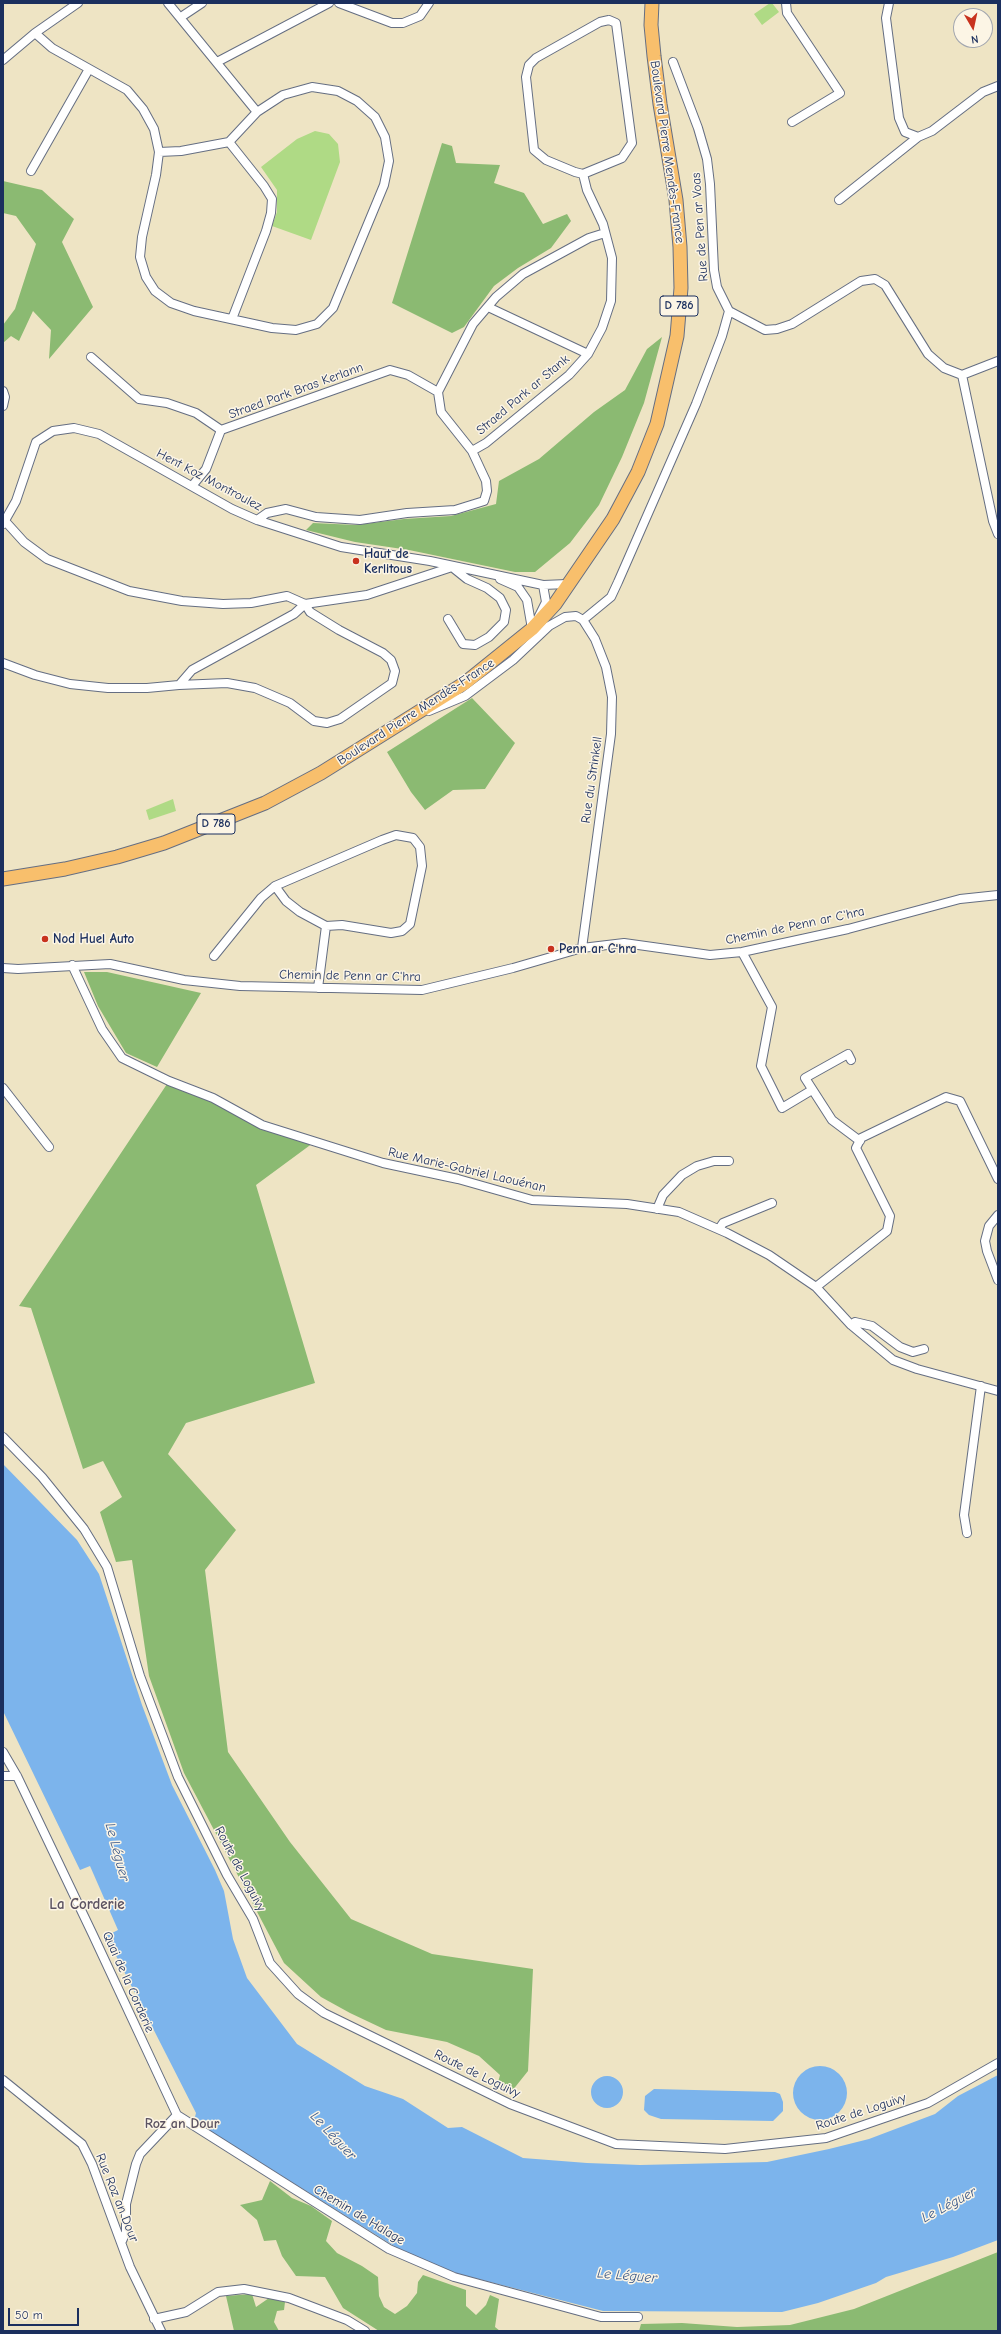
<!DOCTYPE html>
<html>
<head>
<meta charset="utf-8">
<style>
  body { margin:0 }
  #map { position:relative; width:1001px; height:2334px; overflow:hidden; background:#eee4c4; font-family:"Comic Neue",sans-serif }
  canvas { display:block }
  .frame { position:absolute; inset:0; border:4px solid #1b2f5e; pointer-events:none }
  .north { position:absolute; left:953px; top:8px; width:40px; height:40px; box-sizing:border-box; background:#fcf5e5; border:1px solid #a2a6af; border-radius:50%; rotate:171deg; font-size:11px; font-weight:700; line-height:16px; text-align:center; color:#1b2f5e }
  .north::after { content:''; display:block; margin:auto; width:14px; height:18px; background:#c8321e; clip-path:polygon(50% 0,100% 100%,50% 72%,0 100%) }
  .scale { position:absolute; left:8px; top:2308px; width:71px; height:18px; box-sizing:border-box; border:2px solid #1b2f5e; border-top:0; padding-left:5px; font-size:12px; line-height:14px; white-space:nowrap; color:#1b2f5e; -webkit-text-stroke:3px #fcf5e5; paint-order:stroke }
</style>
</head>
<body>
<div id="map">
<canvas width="1001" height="2334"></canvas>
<div class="frame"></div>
<div class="north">N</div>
<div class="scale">50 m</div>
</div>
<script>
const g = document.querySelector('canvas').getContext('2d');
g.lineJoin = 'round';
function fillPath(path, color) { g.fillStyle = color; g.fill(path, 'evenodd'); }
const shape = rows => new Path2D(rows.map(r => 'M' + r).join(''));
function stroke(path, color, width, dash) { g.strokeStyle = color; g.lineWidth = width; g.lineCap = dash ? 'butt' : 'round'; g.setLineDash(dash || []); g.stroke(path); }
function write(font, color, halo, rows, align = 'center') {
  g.font = font + ' "Comic Neue",sans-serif'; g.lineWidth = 3; g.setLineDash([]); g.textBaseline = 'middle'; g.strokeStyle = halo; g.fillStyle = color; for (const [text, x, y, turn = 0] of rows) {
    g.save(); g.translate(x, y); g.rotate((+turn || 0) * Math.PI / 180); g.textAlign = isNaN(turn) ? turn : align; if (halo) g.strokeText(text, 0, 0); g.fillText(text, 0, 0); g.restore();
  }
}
const green = shape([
  [770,3,772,3,779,12,762,25,754,14],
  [315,131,329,134,338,144,340,162,311,240,272,226,277,212,277,190,261,167,297,139],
  [173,799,176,811,149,820,146,810]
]);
const forest = shape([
  [442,143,452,146,456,163,500,165,494,183,524,193,543,224,567,214,571,221,551,248,518,268,494,286,464,327,452,333,392,303],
  [3,181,42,190,74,219,62,242,93,307,49,359,51,330,33,311,19,341,11,336,3,343,3,325,15,309,36,244,16,216,3,213],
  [662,337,644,403,622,457,599,505,570,543,535,572,515,572,409,550,355,542,306,530,313,523,356,525,404,519,451,516,496,504,499,481,539,459,594,412,625,390,647,349],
  [472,698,515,743,485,789,453,790,425,810,411,792,387,752],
  [84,972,107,972,201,993,157,1067,126,1053,98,1006],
  [169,1081,313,1143,256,1185,315,1383,186,1423,168,1454,236,1530,205,1570,228,1752,290,1842,351,1919,432,1954,533,1969,528,2071,512,2091,497,2086,500,2075,479,2056,447,2042,386,2030,350,2013,321,1997,284,1963,184,1773,149,1676,132,1560,116,1562,100,1512,122,1497,103,1461,83,1469,31,1308,19,1306],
  [270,2181,292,2198,311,2206,332,2221,326,2241,337,2253,362,2266,378,2277,379,2296,384,2307,395,2314,407,2306,417,2293,418,2282,423,2275,466,2290,466,2306,476,2315,486,2305,490,2295,499,2299,495,2327,500,2331,379,2331,343,2308,325,2277,296,2276,282,2256,276,2240,264,2241,257,2220,240,2205,262,2200],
  [998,2252,998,2331,639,2331,641,2324,682,2323,737,2327,790,2325,854,2309],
  [252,2294,256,2307,269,2298,285,2302,284,2310,277,2311,274,2322,279,2331,234,2331,226,2296]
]);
const water = shape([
  [3,1464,77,1540,99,1574,142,1705,172,1785,215,1870,224,1891,233,1939,247,1978,297,2044,365,2086,403,2099,448,2128,462,2127,523,2158,587,2163,640,2165,767,2162,829,2149,869,2139,935,2114,958,2096,998,2075,998,2240,953,2257,886,2277,876,2283,818,2303,782,2312,603,2311,459,2274,410,2256,194,2121,196,2113,106,1936,118,1930,90,1866,80,1870,3,1711],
  '793 2093a27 27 0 1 1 54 0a27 27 0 1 1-54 0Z',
  '591 2092a16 16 0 1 1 32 0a16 16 0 1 1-32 0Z',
  [654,2089,775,2092,780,2094,783,2102,783,2111,773,2121,661,2119,649,2115,644,2110,645,2096]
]);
const street = shape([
  [168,3,257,112],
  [339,3,392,23,403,23,420,16,429,3],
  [786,3,787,13,840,93,792,122],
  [889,3,886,18,899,118,905,132,918,137,932,131,983,92,998,86],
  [181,17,202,3],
  [609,20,616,23,632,143,622,158,583,174,575,172,546,160,534,150,526,77,529,65,536,58,600,22,609,20],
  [35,33,52,48,127,90,143,109,154,129,159,152,156,175,142,237,140,257,146,277,155,291,171,303,194,311,272,328,296,330,317,324,333,308,384,185,389,161,385,137,375,117,357,101,338,91,312,87,283,95,257,112,229,142,181,151,159,152],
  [3,60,35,33,78,3],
  [217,62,329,3],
  [673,62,698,128,707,159,710,184,714,270,717,287,729,311,765,330,777,329,792,324,861,281,875,279,885,285,928,354,944,368,962,375],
  [229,142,264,186,272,199,271,213,266,231,232,319],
  [31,171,89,69],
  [839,200,918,137],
  [488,307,588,354],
  [91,357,139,399,167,403,196,413,221,430],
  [998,361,962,375,993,521,998,534],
  [3,391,5,397,3,406],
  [472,451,486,443,569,375,588,354,602,328,611,301,612,258,603,224,587,190,583,174],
  [192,486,206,469,221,430,390,370,408,375,438,392],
  [257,520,267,513,286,509,316,517,360,520,407,513,455,510,484,501,487,491,486,481,472,451,441,412,438,392,473,324,496,297,523,274,589,238,605,233],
  [5,521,24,542,47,559,129,591,182,601,223,604,251,603,287,596,305,604,310,612,339,630,383,653,391,660,395,671,392,683,340,719,327,723,314,721,290,703,255,688,227,683,179,685],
  [3,524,16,501,36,442,53,431,74,428,99,434,232,509,257,520,341,547,430,561,543,585,546,602,538,618],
  [500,579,518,587,527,600,532,629],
  [543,585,567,584],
  [583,620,611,597,618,582,696,404,722,336,729,311],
  [3,663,35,675,70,684,108,688,147,688,179,685,192,670,294,614,305,604,367,595,452,567,467,579,487,588,500,598,506,610,504,622,489,637,475,645,463,644,448,619],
  [429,711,465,696,513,660,549,626,565,617,576,616,583,620],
  [582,948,611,734,612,697,606,667,595,639,583,620],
  [742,952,772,1007,761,1066,782,1108,812,1090],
  [214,956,261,898,275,886],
  [72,965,102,1029,122,1058,169,1081,213,1098,262,1125,383,1163,458,1179,532,1200,627,1204,679,1212,727,1233,769,1255,816,1287,851,1325,893,1360,917,1369,998,1391],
  [3,968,18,969,110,964,184,980,240,986,422,990,513,968,582,948,624,943,710,955,742,952,848,929,960,899,998,895],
  [318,988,326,926,342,925,391,933,402,931,410,924,422,866,420,847,413,838,396,835,382,840,275,886,286,901,300,912,326,926],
  [851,1060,848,1054,805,1078,832,1120,860,1141],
  [3,1088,49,1147],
  [657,1209,663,1195,682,1175,697,1166,714,1161,729,1161],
  [998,1215,989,1226,985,1241,987,1251,998,1280],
  [719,1229,723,1223,772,1203],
  [816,1287,887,1231,890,1216,856,1148,861,1138,946,1097,960,1101,998,1179],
  [851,1325,855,1322,872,1326,900,1347,913,1352,924,1349],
  [3,1437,42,1477,84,1529,107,1567,140,1676,178,1777,227,1875,253,1919,270,1963,298,1994,324,2013,510,2104,616,2144,725,2149,826,2138,928,2103,998,2063],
  [967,1533,964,1515,981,1386],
  [3,1752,17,1776,93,1935,177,2115],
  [3,1776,17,1776],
  [3,2080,82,2144,92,2164,130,2267,161,2331],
  [177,2115,389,2249,454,2277,601,2317,638,2317],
  [122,2241,126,2232,126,2204,136,2164,140,2154,177,2115],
  [154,2319,186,2312,218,2292,244,2289,289,2298,347,2320,365,2331]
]);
const primary = shape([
  [3,879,65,869,117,857,164,843,265,803,321,773,465,683,532,629,555,604,613,519,638,472,657,424,677,336,681,288,680,247,676,200,660,104,654,56,651,25,652,3]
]);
const markers = [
  [356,561,4,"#c8321e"],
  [45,939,4,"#c8321e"],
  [551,949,4,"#c8321e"]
];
const shields = [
  [679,306,38],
  [216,824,38]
];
const shieldNames = [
  ["D 786",679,306],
  ["D 786",216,824]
];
const streetNames = [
  ["Boulevard Pierre Mendès-France",667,152,82],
  ["Rue de Pen ar Voas",700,227,-94],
  ["Straed Park Bras Kerlann",296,391,-20],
  ["Straed Park ar Stank",523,395,-40],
  ["Hent Koz Montroulez",209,480,28],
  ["Boulevard Pierre Mendès-France",416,712,-33],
  ["Rue du Strinkell",592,780,-82],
  ["Chemin de Penn ar C'hra",795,926,-12],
  ["Chemin de Penn ar C'hra",350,976,1],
  ["Rue Marie-Gabriel Laouénan",467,1170,13],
  ["Route de Loguivy",240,1869,62],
  ["Quai de la Corderie",128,1982,66],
  ["Route de Loguivy",477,2074,26],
  ["Route de Loguivy",861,2112,-18],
  ["Rue Roz an Dour",117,2198,68],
  ["Chemin de Halage",359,2215,31]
];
const poiNames = [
  ["Haut de",364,554],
  ["Kerlitous",364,569],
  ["Nod Huel Auto",53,939],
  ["Penn ar C'hra",559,949]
];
const waterNames = [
  ["Le Léguer",117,1852,75],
  ["Le Léguer",333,2136,47],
  ["Le Léguer",949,2205,-28],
  ["Le Léguer",627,2276,5]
];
const neighbourhoodNames = [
  ["Roz an Dour",182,2124]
];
const quarterNames = [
  ["La Corderie",87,1905]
];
fillPath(green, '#afda85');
fillPath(forest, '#8bba72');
fillPath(water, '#7cb4ec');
stroke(street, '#656e82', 10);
stroke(primary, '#656e82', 15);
stroke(street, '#fff', 8);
stroke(primary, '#f8bf6c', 13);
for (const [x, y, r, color] of markers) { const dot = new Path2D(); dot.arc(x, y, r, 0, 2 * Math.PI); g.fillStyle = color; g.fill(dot); stroke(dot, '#fcf5e5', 1.5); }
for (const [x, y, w] of shields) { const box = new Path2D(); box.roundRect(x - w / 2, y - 10, w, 20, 3); g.fillStyle = '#fcf5e5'; g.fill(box); stroke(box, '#1b2f5e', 1); }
write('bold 12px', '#1b2f5e', null, shieldNames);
write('13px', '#1b2f5e', '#fcf5e5', streetNames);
write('bold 13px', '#1b2f5e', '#fcf5e5', poiNames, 'left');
write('italic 14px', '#385789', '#fcf5e5', waterNames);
write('bold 14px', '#5c5362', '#fcf5e5', neighbourhoodNames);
write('bold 15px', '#5c5362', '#fcf5e5', quarterNames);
</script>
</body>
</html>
